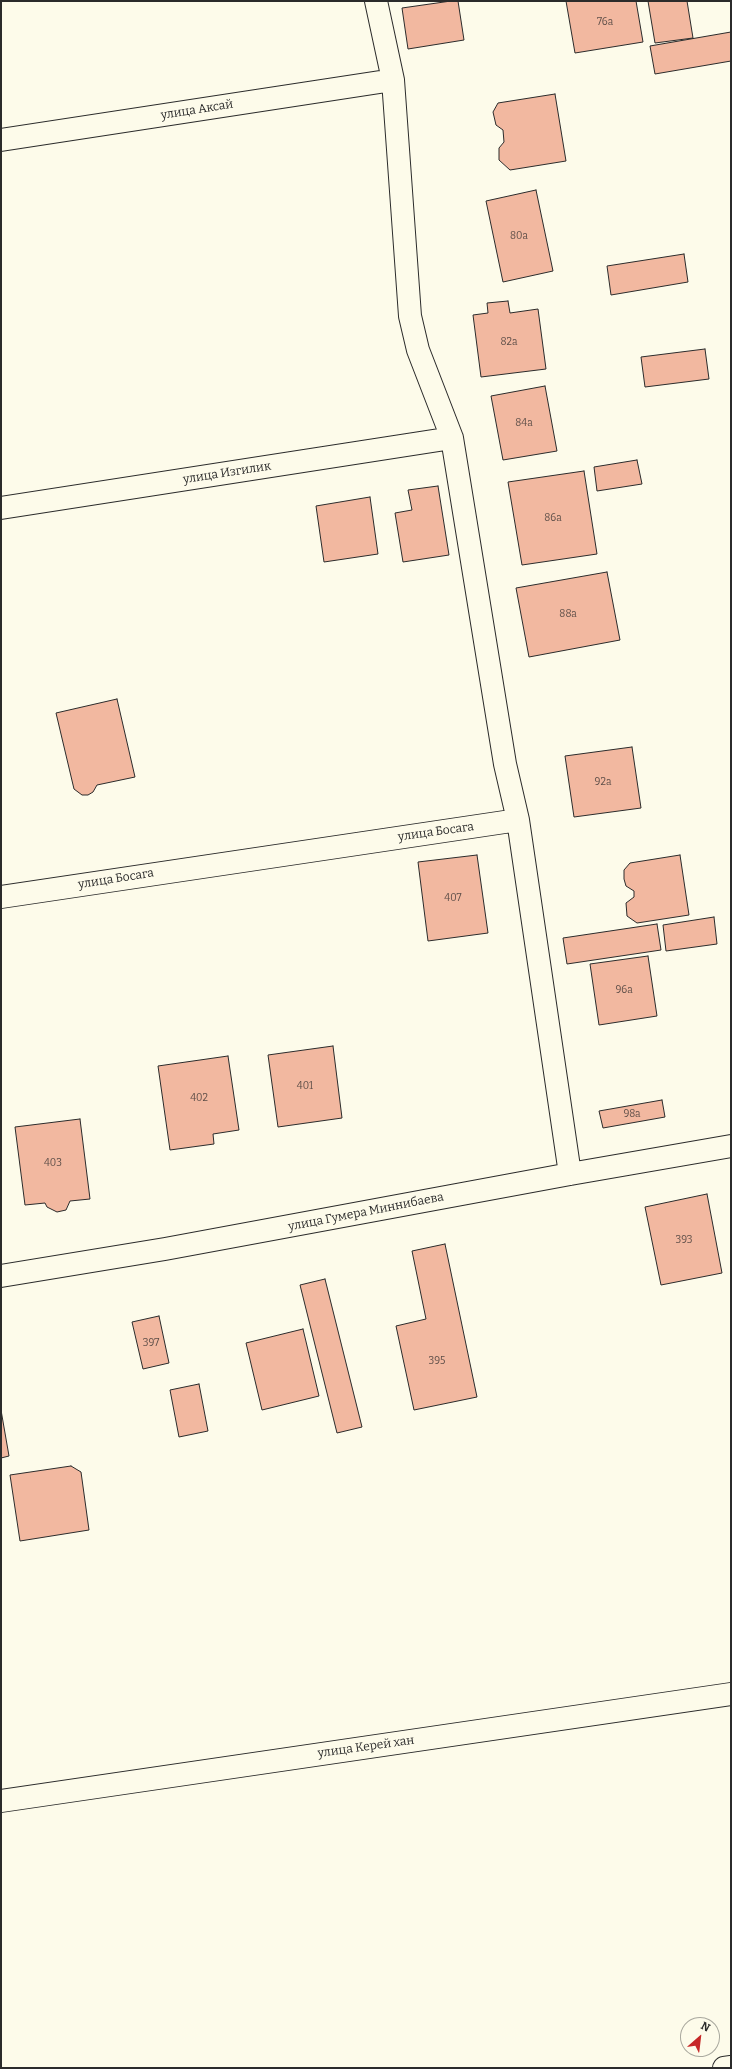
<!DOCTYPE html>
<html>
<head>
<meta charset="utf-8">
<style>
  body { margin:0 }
  #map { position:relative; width:732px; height:2069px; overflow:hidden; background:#fdfbea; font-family:Bitter,serif }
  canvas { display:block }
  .frame { position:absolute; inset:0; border:2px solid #2b2b2b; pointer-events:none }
  .north { position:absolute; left:680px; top:2017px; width:40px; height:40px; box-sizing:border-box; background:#fdfbea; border:1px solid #a9a89e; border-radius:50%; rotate:28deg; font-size:11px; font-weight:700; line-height:16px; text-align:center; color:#2b2b2b }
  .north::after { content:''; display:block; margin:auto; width:14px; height:18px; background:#c62828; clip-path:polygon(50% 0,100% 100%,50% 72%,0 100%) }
</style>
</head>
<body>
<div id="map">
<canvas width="732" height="2069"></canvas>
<div class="frame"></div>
<div class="north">N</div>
</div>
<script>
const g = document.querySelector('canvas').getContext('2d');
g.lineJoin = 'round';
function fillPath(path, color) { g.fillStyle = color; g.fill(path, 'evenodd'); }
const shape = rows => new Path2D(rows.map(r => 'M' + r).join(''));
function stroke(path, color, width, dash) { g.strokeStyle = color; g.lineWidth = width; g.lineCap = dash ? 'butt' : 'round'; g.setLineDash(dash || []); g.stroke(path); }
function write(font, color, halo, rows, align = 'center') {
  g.font = font + ' Bitter,serif'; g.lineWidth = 3; g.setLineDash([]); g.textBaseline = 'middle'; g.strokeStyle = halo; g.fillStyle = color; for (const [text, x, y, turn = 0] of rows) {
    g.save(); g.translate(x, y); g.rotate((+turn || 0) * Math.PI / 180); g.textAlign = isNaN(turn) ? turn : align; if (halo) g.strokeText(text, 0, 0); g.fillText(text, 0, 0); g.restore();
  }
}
const building = shape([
  [451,1,458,1,464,40,408,49,402,8,451,1],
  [566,1,636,1,643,42,575,53,566,1],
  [648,1,687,1,693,38,655,43,648,1],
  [731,32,731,61,655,74,650,46,731,32],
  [555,94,566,161,510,170,499,160,499,148,504,142,503,130,496,125,493,112,498,103,555,94],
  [536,190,553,271,503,282,486,201,536,190],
  [684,254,688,282,611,295,607,266,684,254],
  [508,301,510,313,538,309,546,369,481,377,473,315,488,313,487,303,508,301],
  [705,349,709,379,645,387,641,357,705,349],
  [545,386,557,451,503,460,491,396,545,386],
  [637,460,642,484,597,491,594,467,637,460],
  [584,471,597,554,522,565,508,482,584,471],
  [438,486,449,555,403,562,395,513,412,510,408,490,438,486],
  [370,497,378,554,324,562,316,506,370,497],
  [607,572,620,640,529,657,516,588,607,572],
  [117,699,135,777,97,785,93,792,88,795,82,795,74,789,56,713,117,699],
  [632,747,641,808,574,817,565,756,632,747],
  [477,855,488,933,428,941,418,862,477,855],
  [680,855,689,915,637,923,627,916,626,903,634,897,634,891,626,886,624,879,624,870,630,863,680,855],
  [714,917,717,944,666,951,663,925,714,917],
  [657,924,661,950,567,964,563,938,657,924],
  [648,956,657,1016,599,1025,590,964,648,956],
  [333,1046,342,1118,278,1127,268,1055,333,1046],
  [228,1056,239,1130,213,1134,214,1144,170,1150,158,1066,228,1056],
  [662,1100,665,1117,603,1128,599,1111,662,1100],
  [80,1119,90,1199,70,1201,66,1210,57,1212,47,1207,45,1203,25,1205,15,1127,80,1119],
  [707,1194,722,1273,661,1285,645,1207,707,1194],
  [445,1244,477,1397,414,1410,396,1326,426,1319,412,1251,445,1244],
  [325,1279,362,1427,337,1433,300,1285,325,1279],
  [159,1316,169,1363,143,1369,132,1322,159,1316],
  [303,1329,319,1396,262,1410,246,1343,303,1329],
  [199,1384,208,1431,179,1437,170,1390,199,1384],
  [1,1410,9,1456,1,1458,1,1410],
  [71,1466,81,1472,89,1530,20,1541,10,1475,71,1466]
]);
const minor = shape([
  [376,1,393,80,410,316,418,350,452,438,505,764,518,820,570,1174],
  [1,140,393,80],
  [1,508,452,438],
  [1,897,518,820],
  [1,1276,165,1249,570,1174,731,1146],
  [1,1801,731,1694],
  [724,2068,731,2067]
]);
const numberNames = [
  ["76а",605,22],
  ["80а",519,236],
  ["82а",509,342],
  ["84а",524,423],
  ["86а",553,518],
  ["88а",568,614],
  ["92а",603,782],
  ["407",453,898],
  ["96а",624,990],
  ["401",305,1086],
  ["402",199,1098],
  ["98а",632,1114],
  ["403",53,1163],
  ["393",684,1240],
  ["397",151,1343],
  ["395",437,1361]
];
const streetNames = [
  ["улица Аксай",197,110,-9],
  ["улица Изгилик",227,473,-9],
  ["улица Босага",436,832,-8],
  ["улица Босага",116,879,-9],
  ["улица Гумера Миннибаева",366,1212,-11],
  ["улица Керей хан",366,1747,-8]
];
fillPath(building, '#f2b8a0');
stroke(building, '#2b2b2b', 1);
stroke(minor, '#2b2b2b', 24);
stroke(minor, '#fdfbea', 22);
write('10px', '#5d4e48', null, numberNames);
write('12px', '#2b2b2b', '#fdfbea', streetNames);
</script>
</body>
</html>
